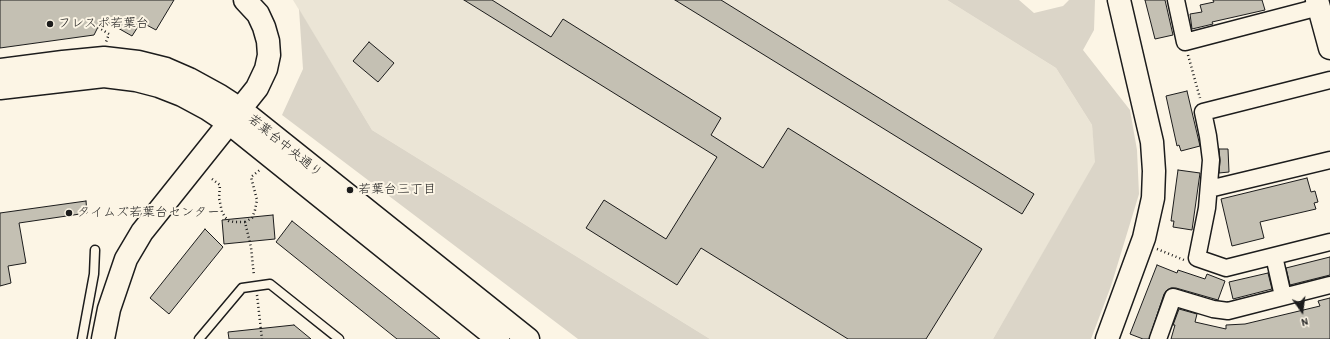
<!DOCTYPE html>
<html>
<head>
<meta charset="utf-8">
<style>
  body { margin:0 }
  #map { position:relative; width:1330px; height:339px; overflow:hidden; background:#fcf5e5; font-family:"Patrick Hand",sans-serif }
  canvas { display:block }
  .north { position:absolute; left:1282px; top:291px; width:40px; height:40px; -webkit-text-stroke:3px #fcf5e5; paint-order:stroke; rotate:166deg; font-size:11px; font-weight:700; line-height:16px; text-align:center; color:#1c1c1c }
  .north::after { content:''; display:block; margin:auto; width:14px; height:18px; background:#1c1c1c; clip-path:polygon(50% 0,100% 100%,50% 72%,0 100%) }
</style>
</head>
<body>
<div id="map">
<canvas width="1330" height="339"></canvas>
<div class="north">N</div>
</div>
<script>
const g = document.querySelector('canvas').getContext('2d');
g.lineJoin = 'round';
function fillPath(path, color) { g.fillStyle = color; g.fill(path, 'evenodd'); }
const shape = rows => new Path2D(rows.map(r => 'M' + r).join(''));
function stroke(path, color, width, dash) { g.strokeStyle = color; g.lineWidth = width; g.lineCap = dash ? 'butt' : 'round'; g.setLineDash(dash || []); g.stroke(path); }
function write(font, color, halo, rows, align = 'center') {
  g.font = font + ' "Patrick Hand","Klee One",sans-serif'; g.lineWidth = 4; g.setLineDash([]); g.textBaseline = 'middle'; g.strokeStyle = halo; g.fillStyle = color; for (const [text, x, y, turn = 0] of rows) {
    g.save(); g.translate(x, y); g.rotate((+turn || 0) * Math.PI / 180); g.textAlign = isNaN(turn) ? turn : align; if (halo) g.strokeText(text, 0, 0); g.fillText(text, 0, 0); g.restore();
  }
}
const built = shape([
  [293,0,947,0,1056,68,1092,125,1096,162,993,339,710,339,372,130]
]);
const green = shape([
  [947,0,1019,0,1034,13,1063,6,1069,0,1095,0,1094,30,1083,50,1130,110,1137,150,1139,194,1111,286,1091,339,993,339,1095,162,1092,125,1056,68],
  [299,9,372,130,710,339,578,339,282,115,303,69]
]);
const building = shape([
  [0,0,174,0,156,30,141,22,132,36,102,19,94,35,0,48,0,0],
  [464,0,492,0,551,37,563,19,721,118,711,135,763,168,788,128,982,249,926,339,848,339,701,248,677,285,586,228,604,200,666,239,717,157,464,0],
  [675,0,721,0,1034,194,1022,214,675,0],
  [1145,0,1165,0,1173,35,1155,39,1145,0],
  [1213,0,1262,0,1265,10,1212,22,1213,24,1192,29,1190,14,1202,12,1200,5,1214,2,1213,0],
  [369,42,394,63,378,82,353,61,369,42],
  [1187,91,1200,146,1181,151,1179,145,1177,146,1166,96,1187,91],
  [1219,149,1228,149,1229,172,1219,173,1220,161,1219,149],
  [1178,170,1200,173,1192,230,1173,227,1174,221,1171,221,1178,170],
  [1307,178,1311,192,1315,191,1318,202,1314,203,1316,209,1260,222,1264,238,1232,246,1221,199,1307,178],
  [86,201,87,213,19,223,26,263,8,266,11,283,0,286,0,213,86,201],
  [273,215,275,239,224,244,222,220,273,215],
  [292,221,440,339,397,339,276,242,292,221],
  [205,229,223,247,169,314,150,298,205,229],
  [1330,257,1330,275,1290,285,1286,268,1330,257],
  [1157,265,1177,273,1178,270,1205,279,1207,274,1225,281,1218,300,1176,288,1171,288,1167,290,1164,294,1149,339,1143,339,1130,334,1157,265],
  [1268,273,1272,289,1233,299,1229,282,1268,273],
  [1330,298,1330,339,1171,339,1175,325,1173,325,1179,309,1197,314,1195,322,1226,329,1226,325,1245,324,1320,306,1318,301,1330,298],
  [294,325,311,339,229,339,228,332,294,325]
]);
const path = shape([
  [98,27,109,34,106,42],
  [1188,55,1200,98],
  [212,179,220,185,219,198,222,212,225,217,229,221,234,222,245,222,251,247,254,276],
  [245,222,252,218,255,210,257,200,251,177,261,169],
  [1157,249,1184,260],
  [257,295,262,339]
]);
const lane = shape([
  [82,339,94,274,95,250],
  [199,339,242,288,270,284,339,339]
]);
const street = shape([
  [1176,0,1185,42,1319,7],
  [1330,80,1203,112,1208,136,1211,160,1207,208,1197,258,1226,268,1330,242],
  [1209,189,1330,160],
  [1274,256,1283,296],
  [1158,339,1173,297,1213,309,1228,311,1330,285]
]);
const secondary = shape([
  [1317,0,1330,48],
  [0,70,63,62,104,58,138,62,166,69,189,79,220,96,240,109,528,339],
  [0,88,104,76,136,80,159,86,182,95,208,109,229,123,498,339],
  [103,339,109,309,126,259,142,232,257,88,266,69,269,55,268,41,264,27,258,14,245,0],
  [1107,339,1144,238,1153,198,1154,171,1152,142,1119,0]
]);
const markers = [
  [50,24,4,"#1c1c1c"],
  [350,190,4,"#1c1c1c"],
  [69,213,4,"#1c1c1c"]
];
const poiNames = [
  ["フレスポ若葉台",58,24],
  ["若葉台三丁目",358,190],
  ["タイムズ若葉台センター",77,213]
];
const streetNames = [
  ["若葉台中央通り",285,146,39]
];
fillPath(built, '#ebe5d6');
fillPath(green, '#dbd5c8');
fillPath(building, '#c4c0b3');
stroke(building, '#1c1c1c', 1);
stroke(lane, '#1c1c1c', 11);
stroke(street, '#1c1c1c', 19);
stroke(secondary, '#1c1c1c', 25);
stroke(path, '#1c1c1c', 2.5, [1, 3]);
stroke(lane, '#fcf5e5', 8);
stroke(street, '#fcf5e5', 16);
stroke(secondary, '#fcf5e5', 22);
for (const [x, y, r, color] of markers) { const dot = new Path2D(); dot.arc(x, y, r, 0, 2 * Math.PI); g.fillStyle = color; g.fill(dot); stroke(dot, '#fcf5e5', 1.5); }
write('13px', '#1c1c1c', '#fcf5e5', poiNames, 'left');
write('13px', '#1c1c1c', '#fcf5e5', streetNames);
</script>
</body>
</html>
